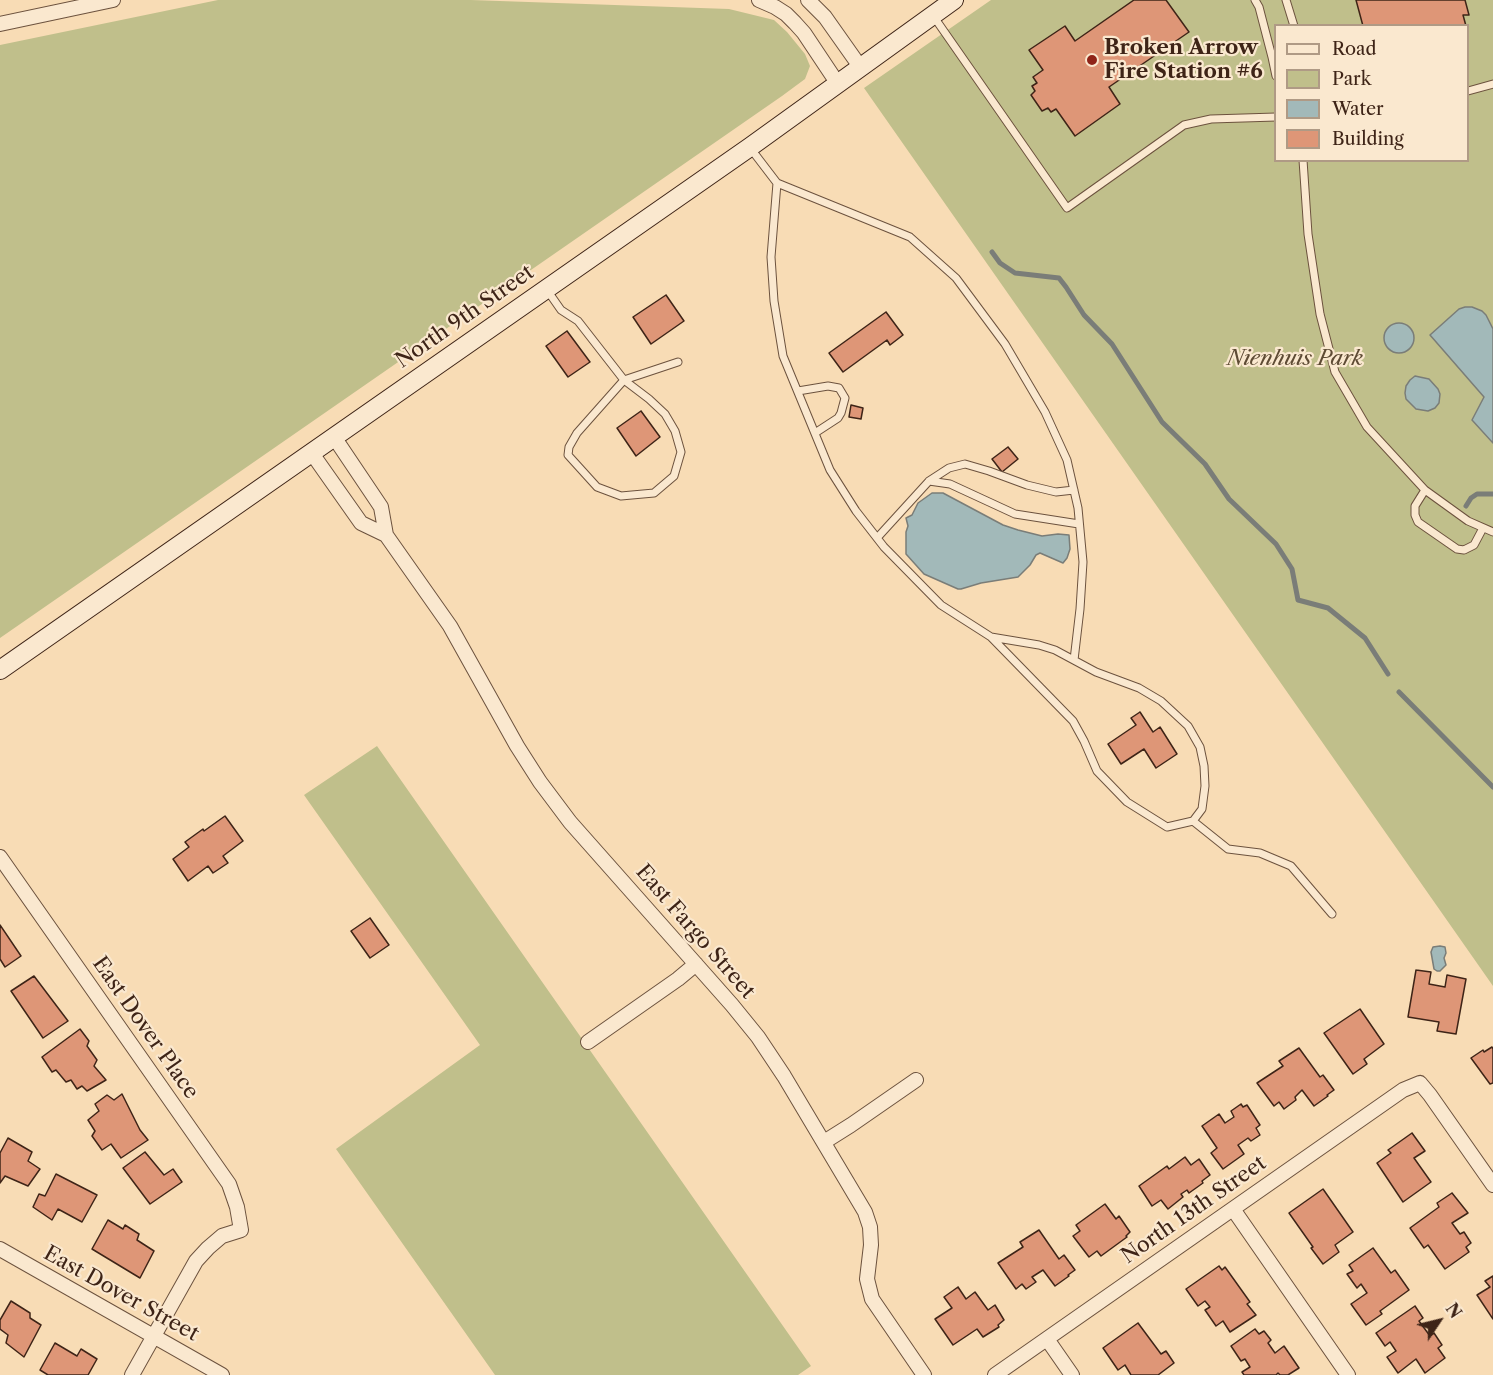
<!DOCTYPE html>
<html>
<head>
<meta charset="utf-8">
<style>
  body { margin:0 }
  #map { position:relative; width:1493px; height:1375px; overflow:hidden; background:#f8dcb5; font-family:"Libre Caslon Text",serif }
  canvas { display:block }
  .legend { position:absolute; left:1274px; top:24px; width:195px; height:138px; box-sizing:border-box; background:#fae8cf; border:2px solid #af9a85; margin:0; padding:8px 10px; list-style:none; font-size:18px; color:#3e2417 }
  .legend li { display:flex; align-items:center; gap:12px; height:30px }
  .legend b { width:30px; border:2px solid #af9a85 }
  .north { position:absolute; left:1409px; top:1291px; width:60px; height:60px; -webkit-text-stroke:4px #fae8cf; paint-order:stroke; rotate:55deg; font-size:16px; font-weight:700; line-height:24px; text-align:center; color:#3e2417 }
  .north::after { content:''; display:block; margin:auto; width:21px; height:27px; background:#3e2417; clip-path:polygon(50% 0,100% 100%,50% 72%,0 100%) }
</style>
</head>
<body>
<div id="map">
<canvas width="1493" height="1375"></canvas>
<ul class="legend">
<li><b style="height:8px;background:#fae8cf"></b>Road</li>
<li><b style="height:16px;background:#c0bf8b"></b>Park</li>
<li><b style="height:16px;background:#a2b9b9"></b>Water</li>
<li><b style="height:16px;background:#de9677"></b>Building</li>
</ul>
<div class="north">N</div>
</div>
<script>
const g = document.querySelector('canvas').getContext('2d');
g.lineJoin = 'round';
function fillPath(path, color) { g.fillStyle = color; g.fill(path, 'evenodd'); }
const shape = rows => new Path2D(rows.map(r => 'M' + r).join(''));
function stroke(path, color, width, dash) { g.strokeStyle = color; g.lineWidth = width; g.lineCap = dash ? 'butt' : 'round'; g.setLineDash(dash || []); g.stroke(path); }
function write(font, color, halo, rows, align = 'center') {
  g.font = font + ' "Libre Caslon Text",serif'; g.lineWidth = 4.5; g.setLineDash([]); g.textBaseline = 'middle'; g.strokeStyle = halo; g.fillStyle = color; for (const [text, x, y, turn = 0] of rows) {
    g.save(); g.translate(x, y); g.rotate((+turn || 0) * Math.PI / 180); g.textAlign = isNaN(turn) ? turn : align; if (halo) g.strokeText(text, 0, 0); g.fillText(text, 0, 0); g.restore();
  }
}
const green = shape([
  [218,0,471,0,729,9,774,20,787,32,805,54,810,66,805,79,782,96,0,638,0,45],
  [991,0,1493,0,1493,986,864,88],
  [1276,26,1468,26,1468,160,1276,160],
  [377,746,811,1366,798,1375,495,1375,336,1149,480,1045,304,795]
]);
const water = shape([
  [1465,307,1472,307,1482,311,1486,315,1493,329,1493,443,1472,420,1484,397,1430,335,1459,309,1465,307],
  '1384 338a15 15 0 1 1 30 0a15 15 0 1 1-30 0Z',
  [1415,376,1429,379,1438,389,1440,394,1439,403,1435,408,1428,411,1416,409,1406,399,1405,393,1406,386,1410,380,1415,376],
  [932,493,943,493,1003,525,1018,530,1042,536,1058,534,1069,535,1070,549,1067,558,1063,563,1040,553,1036,555,1030,565,1018,577,981,583,961,589,958,589,924,574,906,554,906,532,908,526,906,518,912,515,918,503,932,493],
  [1440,946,1445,947,1446,953,1444,958,1446,965,1440,971,1437,971,1434,969,1431,952,1433,947,1440,946]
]);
const stream = shape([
  [992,252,1000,263,1015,273,1059,278,1066,287,1084,315,1112,344,1162,422,1205,464,1229,499,1276,544,1292,569,1298,600,1328,608,1365,638,1388,674],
  [1466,506,1471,498,1477,494,1493,494],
  [1399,692,1493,787]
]);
const building = shape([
  [1134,0,1166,0,1189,32,1109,87,1120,104,1075,136,1056,109,1051,112,1048,108,1042,111,1031,95,1035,91,1032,86,1037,83,1033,77,1043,70,1029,50,1065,26,1075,41,1134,0],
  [1356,0,1465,0,1469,15,1463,15,1466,26,1363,26,1356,0],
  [666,295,684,321,651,344,633,317,666,295],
  [886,312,903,335,890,345,887,340,843,372,829,353,886,312],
  [567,331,590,362,568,377,546,346,567,331],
  [851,405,863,408,861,419,849,417,851,405],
  [641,411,660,437,636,456,617,428,641,411],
  [1008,447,1018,459,1002,472,992,459,1008,447],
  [1140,712,1153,732,1160,727,1177,754,1156,768,1144,749,1121,764,1108,744,1136,725,1131,718,1140,712],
  [225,816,243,841,223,856,228,863,213,873,208,866,188,881,173,859,189,847,185,842,203,829,204,831,225,816],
  [370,918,389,945,370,958,351,931,370,918],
  [0,925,21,956,5,967,0,959,0,925],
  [1416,970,1431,972,1429,984,1445,987,1447,975,1466,979,1456,1034,1437,1031,1439,1022,1408,1017,1416,970],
  [34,976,68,1021,43,1038,11,991,34,976],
  [1360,1009,1384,1044,1364,1059,1367,1064,1353,1074,1324,1033,1360,1009],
  [80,1029,89,1041,87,1046,97,1060,94,1066,106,1080,87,1091,82,1086,77,1089,71,1080,66,1082,56,1070,52,1072,42,1057,80,1029],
  [1492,1047,1493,1049,1493,1083,1490,1084,1471,1058,1483,1050,1484,1052,1492,1047],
  [1299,1048,1320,1077,1323,1075,1334,1090,1327,1095,1328,1096,1314,1106,1302,1090,1295,1097,1296,1100,1284,1109,1279,1102,1274,1106,1257,1083,1283,1066,1279,1061,1299,1048],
  [122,1094,140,1130,148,1140,121,1158,111,1144,102,1150,92,1136,95,1131,88,1120,99,1111,95,1104,107,1095,114,1100,122,1094],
  [1241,1104,1243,1107,1247,1105,1260,1125,1256,1128,1260,1135,1251,1141,1248,1138,1238,1145,1244,1154,1223,1169,1211,1153,1217,1148,1202,1126,1219,1114,1225,1123,1234,1117,1231,1111,1241,1104],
  [1412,1133,1425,1151,1414,1158,1431,1182,1403,1202,1377,1163,1391,1153,1388,1150,1412,1133],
  [8,1138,32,1152,28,1161,40,1169,28,1186,5,1176,0,1183,0,1153,8,1138],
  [145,1152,164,1175,173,1169,182,1182,150,1204,123,1168,145,1152],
  [1185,1157,1191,1165,1199,1159,1210,1175,1202,1181,1203,1183,1189,1193,1187,1190,1181,1194,1183,1197,1168,1209,1161,1200,1152,1206,1139,1186,1167,1166,1169,1169,1185,1157],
  [56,1174,97,1195,82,1222,58,1209,52,1220,33,1207,39,1194,45,1196,56,1174],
  [1323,1189,1353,1232,1335,1245,1339,1252,1323,1264,1311,1248,1313,1247,1289,1213,1323,1189],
  [1452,1193,1468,1213,1452,1223,1460,1234,1464,1232,1471,1243,1466,1247,1469,1252,1445,1269,1428,1245,1424,1248,1410,1228,1439,1207,1437,1203,1452,1193],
  [1105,1204,1116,1219,1119,1216,1130,1232,1126,1236,1127,1237,1101,1256,1097,1251,1089,1257,1073,1236,1080,1231,1076,1225,1105,1204],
  [108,1220,123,1229,125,1225,139,1234,137,1240,154,1251,140,1278,92,1249,108,1220],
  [1039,1230,1059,1259,1064,1255,1075,1270,1068,1275,1069,1276,1055,1286,1043,1270,1032,1277,1036,1282,1026,1289,1022,1284,1016,1289,998,1263,1023,1247,1020,1242,1039,1230],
  [1373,1248,1391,1273,1395,1270,1409,1290,1380,1311,1382,1314,1366,1325,1351,1304,1367,1293,1361,1284,1357,1288,1347,1274,1353,1271,1349,1265,1373,1248],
  [1219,1266,1222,1270,1225,1267,1250,1302,1247,1304,1256,1315,1230,1332,1223,1321,1216,1326,1205,1310,1210,1307,1205,1301,1198,1306,1186,1289,1219,1266],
  [1493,1276,1493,1319,1477,1295,1490,1287,1485,1281,1493,1276],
  [958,1287,966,1299,975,1292,988,1310,995,1305,1004,1320,998,1325,999,1327,983,1337,977,1329,953,1345,935,1319,952,1308,944,1297,958,1287],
  [11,1301,30,1313,30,1318,41,1325,24,1357,6,1343,8,1335,0,1329,0,1320,11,1301],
  [1415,1306,1423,1318,1419,1321,1430,1336,1434,1333,1442,1345,1438,1348,1445,1358,1425,1373,1416,1359,1398,1373,1387,1357,1396,1351,1390,1342,1385,1346,1376,1333,1415,1306],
  [1138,1323,1161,1354,1166,1351,1174,1363,1158,1375,1131,1375,1125,1365,1118,1370,1103,1348,1138,1323],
  [1255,1329,1259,1334,1264,1331,1271,1340,1268,1343,1275,1353,1284,1346,1299,1368,1288,1375,1280,1375,1278,1373,1276,1375,1244,1375,1242,1372,1250,1367,1245,1359,1241,1361,1231,1346,1255,1329],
  [55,1343,77,1356,81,1349,97,1359,88,1375,48,1375,40,1370,55,1343]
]);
const lane = shape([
  [1255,0,1259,7,1272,57,1276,76],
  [1286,0,1294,26],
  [934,17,1067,208,1184,125,1211,119,1276,117],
  [1468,91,1493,84],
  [751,149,777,183,771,257,774,301,783,356,830,470,856,511,884,547,941,605,991,637,1073,721,1084,741,1097,771,1127,802,1167,827,1193,821,1202,809,1205,786,1204,766,1200,747,1188,726,1161,701,1139,688,1096,672,1055,650,1039,645,991,637],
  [1303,160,1308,234,1320,314,1335,372,1367,427,1425,490,1468,521,1493,532],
  [777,183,910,237,956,278,1005,344,1045,412,1067,460,1078,508,1083,562,1080,609,1074,660],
  [547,290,561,310,578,321,624,380,649,399,665,414,675,431,681,452,674,476,654,493,621,496,597,487,568,455,569,447,577,433,624,380,678,362],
  [798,391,828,386,839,388,845,398,841,413,838,418,815,433],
  [929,481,950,484,1015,514,1079,524],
  [1425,490,1415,506,1415,515,1418,522,1457,549,1464,550,1474,545,1483,528],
  [877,538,929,481,949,468,965,464,989,471,1027,485,1056,492,1074,490],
  [1193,821,1228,849,1260,853,1291,866,1332,914]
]);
const street = shape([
  [759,0,775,7,786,14,795,23,804,33,838,84],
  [808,0,825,17,861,68],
  [0,24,113,0],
  [334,437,377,501,381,507,386,535,450,626,517,746,540,782,570,822,732,1005,758,1037,784,1076,865,1212,870,1227,871,1245,867,1279,872,1299,924,1375],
  [311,452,361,523,386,535],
  [0,857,229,1184,237,1207,241,1230,222,1236,208,1248,196,1261,132,1375],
  [588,1042,678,979,696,964],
  [824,1142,851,1125,916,1080],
  [1233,1209,1348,1375],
  [0,1249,222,1375],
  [1047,1339,1072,1375],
  [995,1375,1403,1090,1420,1083,1430,1095,1493,1185]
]);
const secondary = shape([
  [0,670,750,147,954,0]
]);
const markers = [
  [1092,60,6,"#8f2418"]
];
const poiNames = [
  ["Broken Arrow",1104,48],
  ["Fire Station #6",1104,72]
];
const streetNames = [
  ["North 9th Street",465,317,-35],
  ["East Fargo Street",695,932,49],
  ["East Dover Place",145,1028,55],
  ["North 13th Street",1194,1210,-35],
  ["East Dover Street",121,1294,29]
];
const parkNames = [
  ["Nienhuis Park",1295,359]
];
fillPath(green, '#c0bf8b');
fillPath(water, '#a2b9b9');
stroke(water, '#7a7d78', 1.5);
stroke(stream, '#7a7d78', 5);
fillPath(building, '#de9677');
stroke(building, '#3e2417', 1.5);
stroke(lane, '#6c523e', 9);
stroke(street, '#6c523e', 16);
stroke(secondary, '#3e2417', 20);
stroke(lane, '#fae8cf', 7);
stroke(street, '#fae8cf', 14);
stroke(secondary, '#fae8cf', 18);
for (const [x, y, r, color] of markers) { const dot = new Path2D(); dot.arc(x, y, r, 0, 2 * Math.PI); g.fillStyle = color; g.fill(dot); stroke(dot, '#fae8cf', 2); }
write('bold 21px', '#3e2417', '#fae8cf', poiNames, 'left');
write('21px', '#3e2417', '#fae8cf', streetNames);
write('italic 21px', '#5e4b34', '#fae8cf', parkNames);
</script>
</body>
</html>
